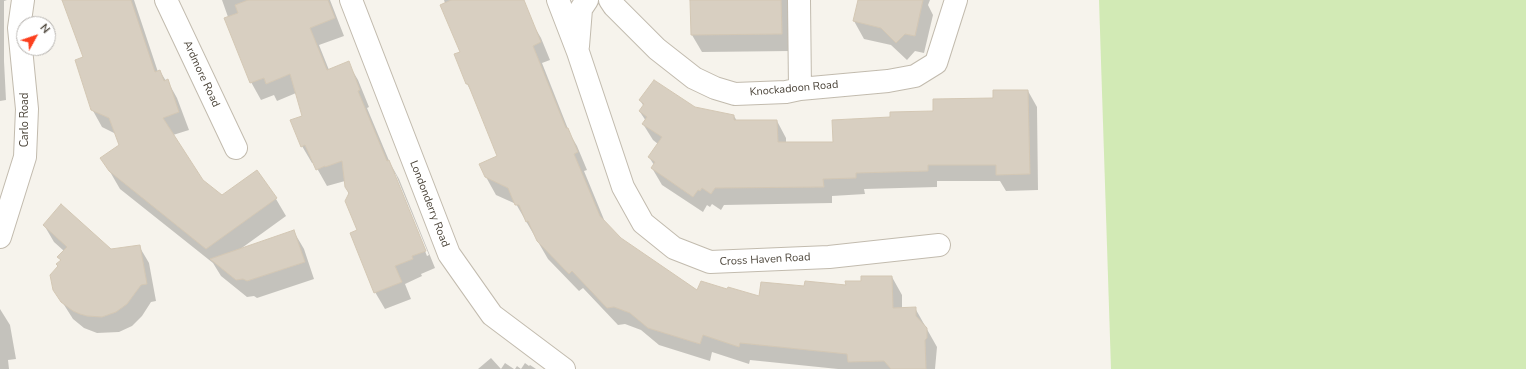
<!DOCTYPE html>
<html>
<head>
<meta charset="utf-8">
<style>
  body { margin:0 }
  #map { position:relative; width:1526px; height:369px; overflow:hidden; background:#f6f3ec; font-family:"Nunito Sans",sans-serif }
  canvas { display:block }
  .north { position:absolute; left:16px; top:16px; width:40px; height:40px; box-sizing:border-box; background:#fff; border:1px solid #b7b4b0; border-radius:50%; rotate:50deg; font-size:11px; font-weight:700; line-height:16px; text-align:center; color:#4b4439 }
  .north::after { content:''; display:block; margin:auto; width:14px; height:18px; background:#fc3f1d; clip-path:polygon(50% 0,100% 100%,50% 72%,0 100%) }
</style>
</head>
<body>
<div id="map">
<canvas width="1526" height="369"></canvas>
<div class="north">N</div>
</div>
<script>
const g = document.querySelector('canvas').getContext('2d');
g.lineJoin = 'round';
function fillPath(path, color) { g.fillStyle = color; g.fill(path, 'evenodd'); }
const shape = rows => new Path2D(rows.map(r => 'M' + r).join(''));
function stroke(path, color, width, dash) { g.strokeStyle = color; g.lineWidth = width; g.lineCap = dash ? 'butt' : 'round'; g.setLineDash(dash || []); g.stroke(path); }
function write(font, color, halo, rows, align = 'center') {
  g.font = font + ' "Nunito Sans",sans-serif'; g.lineWidth = 4; g.setLineDash([]); g.textBaseline = 'middle'; g.strokeStyle = halo; g.fillStyle = color; for (const [text, x, y, turn = 0] of rows) {
    g.save(); g.translate(x, y); g.rotate((+turn || 0) * Math.PI / 180); g.textAlign = isNaN(turn) ? turn : align; if (halo) g.strokeText(text, 0, 0); g.fillText(text, 0, 0); g.restore();
  }
}
const green = shape([
  [1099,0,1526,0,1526,369,1111,369]
]);
const shadow = shape([
  [0,0,7,0,4,1,4,61,6,100,0,101],
  [63,0,134,0,158,72,160,71,166,81,167,80,177,98,189,130,173,135,202,181,222,196,256,171,276,199,286,216,239,250,294,232,304,249,314,279,257,298,254,296,247,297,221,276,213,263,120,189,102,158,120,146,116,134,102,127,92,109,84,57],
  [222,0,330,0,344,36,319,45,329,70,348,63,358,80,369,107,367,108,390,163,399,179,435,268,421,274,422,276,405,284,411,299,385,309,375,292,345,181,327,186,314,163,312,163,302,146,303,116,296,93,277,101,274,95,261,100,251,82],
  [393,171,396,175,429,255,427,256],
  [444,0,508,0,531,21,541,38,550,60,542,63,570,134,577,146,587,170,584,171,605,222,621,239,698,291,728,290,760,298,805,287,847,286,862,282,892,277,902,295,902,308,915,308,937,347,935,369,838,369,750,360,749,364,712,352,710,361,659,345,641,330,625,324,618,325,583,288,579,291,548,259,516,204,496,195,486,177,498,157,474,96,467,84,461,52],
  [691,0,789,0,791,51,702,52,692,35],
  [859,0,930,0,928,5,933,15,924,53,915,51,907,60,891,45,864,39,854,21],
  [1028,91,1037,107,1038,190,1006,191,1000,181,937,181,937,187,864,189,865,194,832,196,832,203,724,205,721,210,712,204,710,207,707,205,703,212,662,185,652,168,654,165,649,157,658,144,653,140,643,124,646,121,640,112,644,107,640,100,695,108,734,116,737,121,777,121,786,138,786,143,834,143,891,118,934,112],
  [44,225,111,251,139,246,149,263,156,301,151,302,142,316,132,326,119,332,97,333,84,328,73,319,54,289,61,261,59,257,64,251,54,242],
  [0,309,10,325,16,359,8,360,9,369,0,369],
  [491,358,501,369,505,363,514,369,478,369],
  [525,363,529,366,530,365,536,369,515,369,517,366,521,369]
]);
const building = shape([
  [62,0,131,0,155,72,160,70,164,81,168,79,179,112,163,118,203,180,222,195,257,170,277,198,206,249,109,171,100,158,119,145,109,118,91,110,75,60,83,57,62,0],
  [248,0,328,0,335,18,310,28,327,70,349,61,360,90,358,91,387,161,389,160,426,251,412,256,413,259,395,266,402,282,374,293,350,233,357,230,345,201,349,193,345,187,342,161,325,167,325,166,316,170,305,145,301,147,290,120,302,116,290,74,266,84,264,78,250,83,224,18,238,13,235,5,248,0],
  [451,0,524,0,541,42,533,46,566,128,568,128,578,152,574,154,600,216,621,238,697,290,701,281,727,289,728,287,759,296,761,282,804,286,805,281,846,285,845,281,861,281,861,276,892,276,893,308,916,307,916,316,927,328,927,338,925,340,926,369,891,369,884,361,848,362,847,354,740,343,739,347,703,335,700,344,648,328,630,313,614,307,607,308,572,271,569,274,537,241,528,221,526,222,519,205,515,205,508,188,485,177,479,164,497,156,468,84,466,84,454,54,460,52,440,5,451,0],
  [690,0,781,0,782,34,691,35,690,0],
  [858,0,923,0,915,36,905,34,896,43,881,28,853,21,858,0],
  [654,80,695,107,734,115,734,120,777,120,778,142,833,142,832,120,890,117,890,112,933,111,933,99,993,98,993,90,1028,90,1030,174,996,175,996,165,928,165,928,171,856,173,856,178,823,179,824,187,715,188,711,194,702,188,700,191,698,190,693,197,651,168,655,162,648,157,662,137,642,124,647,117,639,111,644,104,639,100,654,80],
  [61,204,111,249,140,245,147,284,141,285,127,304,116,312,102,317,87,316,80,314,73,311,61,302,53,290,50,275,58,266,56,264,61,260,57,257,67,247,43,225,61,204],
  [294,230,305,262,247,281,243,279,236,280,210,259,294,230]
]);
const street = shape([
  [166,0,236,148],
  [351,0,449,254,492,315,564,369],
  [558,0,578,52,623,187,643,223,674,248,710,262,829,257,939,245],
  [610,0,614,6,657,49,694,78,715,88,735,94,786,92,800,89,888,81,915,76,936,63,956,0],
  [799,0,800,89],
  [578,46,581,9,587,0],
  [0,237,25,157,27,109,19,28,23,0]
]);
const streetNames = [
  ["Ardmore Road",201,74,65],
  ["Knockadoon Road",794,89,-5],
  ["Carlo Road",25,120,-90],
  ["Londonderry Road",429,204,69],
  ["Cross Haven Road",765,260,-3]
];
fillPath(green, '#d2eab5');
fillPath(shadow, '#0003');
fillPath(building, '#d8cfc1');
stroke(building, '#d3c7b4', 1);
stroke(street, '#c2bbae', 24);
stroke(street, '#fff', 22);
write('11px', '#4b4439', '#fff', streetNames);
</script>
</body>
</html>
